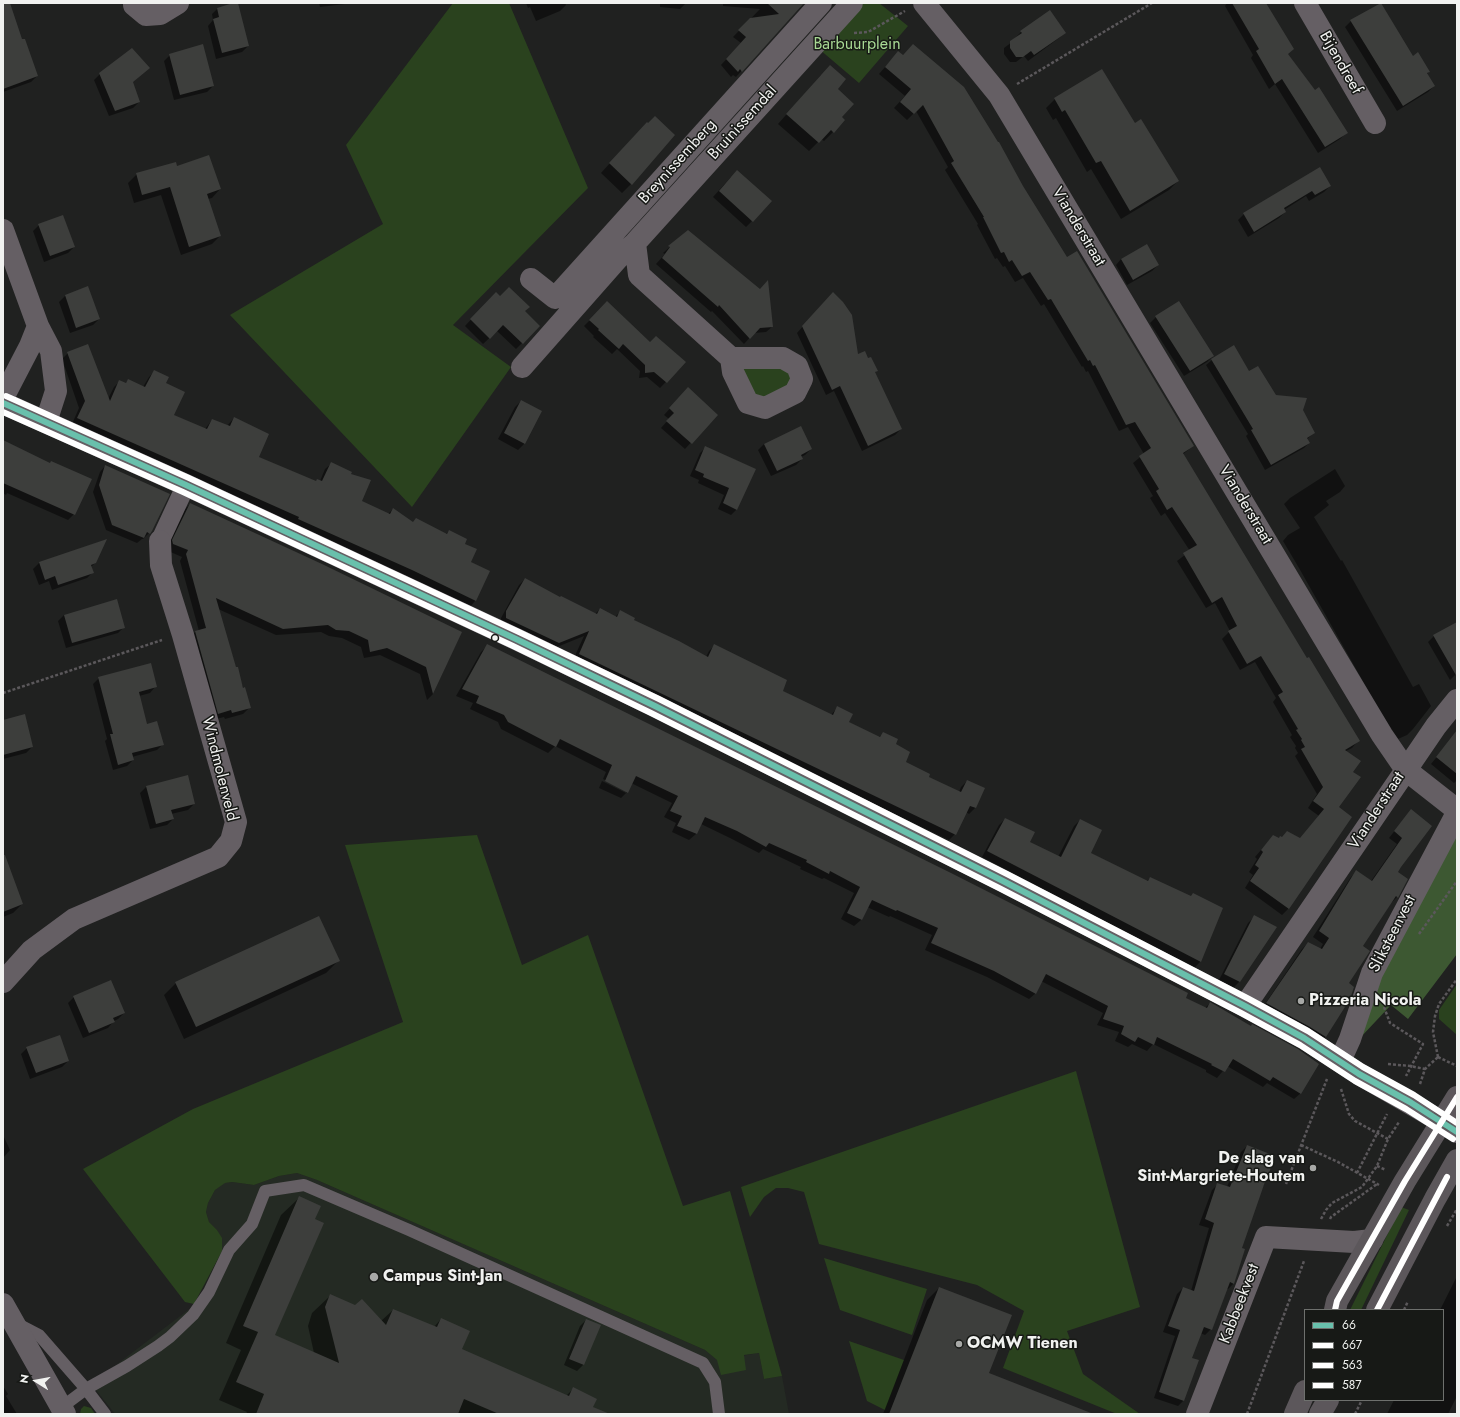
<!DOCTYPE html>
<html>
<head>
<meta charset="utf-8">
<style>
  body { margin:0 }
  #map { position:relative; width:1460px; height:1417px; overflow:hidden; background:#202120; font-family:Jost,sans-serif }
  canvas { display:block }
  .frame { position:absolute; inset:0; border:4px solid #f1f2f0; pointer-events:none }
  .legend { position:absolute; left:1304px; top:1309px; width:140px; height:92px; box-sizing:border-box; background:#171916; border:1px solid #6e706d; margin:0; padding:5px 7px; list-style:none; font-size:12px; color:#f1f2f0 }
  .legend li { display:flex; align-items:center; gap:8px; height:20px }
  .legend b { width:20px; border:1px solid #6e706d }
  .north { position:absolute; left:16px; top:1361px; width:40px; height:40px; -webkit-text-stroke:3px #171916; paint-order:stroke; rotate:281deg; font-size:11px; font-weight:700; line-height:16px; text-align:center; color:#f1f2f0 }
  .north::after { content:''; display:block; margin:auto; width:14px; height:18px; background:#f1f2f0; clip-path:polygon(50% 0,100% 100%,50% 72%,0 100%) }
</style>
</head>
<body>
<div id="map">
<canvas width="1460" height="1417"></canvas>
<div class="frame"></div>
<ul class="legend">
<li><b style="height:5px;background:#69c0ac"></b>66</li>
<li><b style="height:5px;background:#fff"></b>667</li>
<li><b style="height:5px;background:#fff"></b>563</li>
<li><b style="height:5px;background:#fff"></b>587</li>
</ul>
<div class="north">N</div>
</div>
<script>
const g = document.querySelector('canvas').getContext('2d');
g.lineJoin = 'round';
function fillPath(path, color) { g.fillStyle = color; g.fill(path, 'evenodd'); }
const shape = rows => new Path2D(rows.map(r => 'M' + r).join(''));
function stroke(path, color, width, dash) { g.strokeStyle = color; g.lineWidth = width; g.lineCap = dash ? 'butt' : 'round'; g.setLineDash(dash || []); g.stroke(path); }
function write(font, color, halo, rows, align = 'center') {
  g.font = font + ' Jost,sans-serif'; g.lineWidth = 3; g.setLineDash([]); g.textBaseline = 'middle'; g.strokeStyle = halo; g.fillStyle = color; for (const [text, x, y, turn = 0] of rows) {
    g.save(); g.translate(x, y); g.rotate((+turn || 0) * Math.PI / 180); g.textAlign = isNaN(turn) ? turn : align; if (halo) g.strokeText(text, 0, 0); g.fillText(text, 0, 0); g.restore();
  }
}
const built = shape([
  [297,1173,317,1180,705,1350,717,1360,759,1353,764,1379,782,1376,789,1414,115,1414,91,1384,196,1304,222,1251,217,1230,209,1222,206,1212,208,1203,215,1190,224,1183,232,1182,254,1185,279,1176]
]);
const green = shape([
  [453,3,509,3,588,188,453,325,511,367,412,507,230,315,383,224,346,145],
  [860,3,879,3,908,26,859,83,819,49],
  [783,358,802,379,765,408,733,372],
  [477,835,522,965,588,935,683,1206,730,1191,782,1376,764,1379,759,1353,744,1355,746,1370,721,1375,717,1360,705,1350,317,1180,297,1173,279,1176,254,1185,232,1182,225,1183,215,1190,208,1203,206,1212,209,1222,217,1230,222,1238,222,1251,194,1304,185,1302,83,1169,193,1109,403,1022,345,845],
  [1457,984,1457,1035,1439,1019,1439,1010],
  [1076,1071,1140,1307,1067,1331,1083,1374,1140,1414,1117,1414,1003,1368,1024,1311,977,1285,819,1244,804,1192,788,1188,776,1188,764,1197,750,1217,741,1187],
  [1401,1207,1409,1210,1361,1310,1350,1310],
  [824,1258,927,1289,912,1335,840,1310],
  [849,1341,904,1360,885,1410,867,1401],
  [84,1406,91,1408,95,1414,80,1414,81,1409]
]);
const forest = shape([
  [1457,827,1457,954,1408,1019,1391,1005,1360,1038,1384,967]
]);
const shadow = shape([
  [319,3,346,3,345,4,320,7],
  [526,3,565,3,566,5,560,11,536,21,530,7,528,8],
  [643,3,686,3,680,9,660,7,660,4],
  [723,3,803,3,736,77,733,75,731,77,721,65,741,43,733,37,760,9,723,6],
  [1227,3,1265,3,1287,54,1346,133,1340,139,1318,153,1275,84,1269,89,1251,58,1253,55,1225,6],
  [218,8,248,46,242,52,216,59,208,26,213,20,212,14],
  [1050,11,1065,33,1059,38,1028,61,1024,56,1016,62,1010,62,1004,54,1004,48,1016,39,1015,38,1021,32],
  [1351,21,1412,57,1429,72,1427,74,1434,86,1428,92,1397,111,1345,27],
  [3,42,37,76,31,82,3,92],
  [913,45,1022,186,1067,259,1193,446,1182,455,1358,741,1352,748,1346,751,1352,772,1337,807,1351,817,1288,909,1282,915,1245,888,1253,875,1249,872,1257,859,1255,857,1273,836,1278,839,1300,839,1319,816,1308,808,1317,794,1295,756,1298,753,1295,748,1296,746,1290,737,1292,735,1273,702,1276,698,1255,662,1240,670,1222,639,1230,631,1215,603,1206,608,1177,561,1190,551,1165,513,1161,516,1150,498,1153,496,1133,463,1144,454,1128,427,1119,431,1088,371,1086,372,1083,366,1082,367,1044,304,1041,306,1023,278,1015,282,1005,266,1003,267,997,258,995,259,977,225,978,224,945,170,948,167,916,111,907,120,894,108,905,96,879,74,892,59,902,56],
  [170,55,213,86,207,92,174,100,164,61],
  [149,68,132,82,139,102,133,108,109,116,94,80,100,74],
  [821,75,836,89,840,117,833,132,824,141,821,139,809,151,778,124],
  [1055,99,1134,124,1178,181,1169,190,1121,219,1091,169,1087,172,1056,118,1053,120,1046,108],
  [638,132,631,184,622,193,601,173],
  [177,167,220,189,212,198,208,199,220,236,212,244,181,255,161,195,134,203,128,183,137,174],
  [1320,169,1330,186,1324,192,1309,201,1306,196,1284,210,1285,212,1279,218,1248,237,1238,220,1244,214],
  [731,177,752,221,746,227,713,197],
  [39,225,74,247,68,253,44,262,33,231],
  [688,231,772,327,766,332,754,333,744,344,712,311,711,312,656,264,665,254,663,253],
  [1121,259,1158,265,1152,271,1127,285,1116,265],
  [88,287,99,319,93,325,70,333,59,302,65,296],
  [500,297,524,312,539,326,516,349,497,331,483,344,465,326,490,299],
  [827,299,857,356,868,360,876,371,874,373,901,429,895,435,862,451,834,391,826,395,797,333],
  [601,309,650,343,685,362,660,388,647,377,639,378,640,371,617,349,612,354,593,337,594,336,584,326],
  [1156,317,1213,356,1207,362,1184,376,1150,323],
  [1233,347,1249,372,1275,396,1301,410,1314,433,1307,439,1309,443,1304,448,1265,470,1246,436,1248,434,1206,365,1212,360],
  [68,353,108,399,114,387,120,381,125,384,128,380,143,387,149,377,155,371,165,384,173,415,205,429,212,420,227,426,234,418,258,457,315,482,317,480,320,481,325,469,331,464,350,475,361,502,388,514,393,509,413,523,445,535,449,531,464,544,470,562,489,571,475,601,470,607,72,424,79,408,62,359],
  [683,394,716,415,685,449,661,428,669,419,664,415],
  [521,401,541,411,524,444,518,450,498,439,515,407],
  [3,441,74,514,68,520,7,493,6,495,3,493],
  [764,444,811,449,805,455,801,457,802,459,796,465,771,476,758,450],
  [706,447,755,469,737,509,731,515,718,509,724,495,698,483,699,480,690,476,700,453],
  [105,466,151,531,143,539,142,539,137,543,106,530,93,492,100,472],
  [1335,469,1345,486,1340,492,1326,501,1329,505,1314,517,1341,561,1342,560,1413,687,1419,684,1431,706,1413,729,1407,735,1398,739,1378,708,1299,568,1283,541,1288,535,1300,528,1284,504,1290,498],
  [190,504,461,633,433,694,427,700,420,674,380,655,364,658,361,647,342,638,329,636,321,632,276,635,218,609,236,668,250,707,243,714,225,719,224,717,212,720,189,639,195,632,199,631,180,561,182,557,166,550,183,511],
  [105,540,95,563,91,567,93,572,87,578,52,590,49,581,39,585,33,569,39,563],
  [525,579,560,598,595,614,600,609,615,617,620,612,633,620,706,657,709,651,715,645,782,691,831,715,837,708,848,722,879,737,883,734,894,745,904,763,928,777,959,792,961,787,967,781,984,789,975,808,969,814,966,812,955,834,949,840,573,660,584,636,552,649,501,624,501,618,519,585],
  [64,615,124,627,118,633,66,648,58,621],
  [1457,626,1457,673,1450,680,1428,642,1434,636],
  [487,646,1185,998,1205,1008,1210,1003,1301,1093,1294,1099,1267,1083,1263,1087,1227,1066,1217,1078,1206,1072,1206,1070,1153,1044,1147,1051,1132,1044,1128,1047,1115,1041,1119,1032,1097,1025,1103,1013,1041,981,1036,993,1029,999,987,977,925,950,932,935,890,916,889,917,867,907,861,920,854,926,841,919,854,893,824,878,822,879,800,869,801,867,763,849,759,853,730,838,701,824,696,834,689,840,672,832,676,823,664,817,672,803,631,783,627,792,621,798,599,788,602,781,626,793,626,790,603,779,606,772,555,746,548,753,501,729,498,722,470,709,473,703,456,696,481,652],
  [99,678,155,687,150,693,139,696,146,725,163,744,157,750,132,757,133,760,127,766,113,770,105,741,107,739,93,684],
  [3,721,32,747,26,753,3,759],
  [1449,742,1457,749,1457,780,1454,783,1431,764],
  [146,787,194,804,188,810,171,814,173,819,167,825,150,829,140,793],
  [1411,810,1397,872,1397,897,1391,903,1362,947,1348,984,1349,999,1325,1037,1319,1043,1261,1010,1302,949,1308,943,1320,949,1323,944,1313,937,1351,877,1357,871,1371,881,1397,844,1389,838],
  [1005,819,1028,842,1058,857,1074,826,1080,820,1090,853,1147,881,1150,878,1190,897,1222,909,1200,962,1194,968,982,857,999,825],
  [3,867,22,904,13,913,3,917],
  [1254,917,1275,927,1239,982,1233,988,1219,980,1248,923],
  [338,961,326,973,184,1039,164,995,176,983],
  [74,997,124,1013,118,1019,114,1021,108,1028,83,1038,68,1003],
  [27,1048,68,1061,62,1067,30,1079,21,1054],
  [3,1135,10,1150,3,1158],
  [1247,1146,1267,1176,1240,1248,1234,1283,1228,1289,1226,1289,1211,1329,1205,1335,1200,1333,1191,1358,1184,1400,1178,1406,1154,1398,1175,1336,1163,1332,1177,1294,1183,1288,1191,1291,1209,1228,1199,1225,1212,1190,1218,1184,1227,1187,1241,1152],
  [299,1198,314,1220,274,1336,314,1353,308,1326,312,1313,330,1296,381,1321,393,1310,434,1327,441,1319,460,1350,566,1396,573,1389,592,1407,607,1414,246,1414,247,1412,219,1400,241,1350,226,1343,281,1215],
  [1457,1276,1457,1396,1448,1414,1387,1414,1394,1400,1443,1400,1443,1310,1440,1310],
  [939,1288,988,1374,1091,1414,883,1414,927,1300],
  [586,1320,599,1326,583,1365,577,1371,564,1365,580,1326],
  [3,1386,8,1394,6,1396,17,1414,3,1414]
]);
const building = shape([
  [3,3,10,3,22,39,25,39,38,76,3,89],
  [233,3,238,3,249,46,222,53,213,19,219,17,217,8],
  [767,3,804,3,742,72,740,69,738,72,726,59,746,37,738,30,750,18,779,14],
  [1232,3,1266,3,1294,49,1288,54,1315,90,1319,87,1348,133,1325,147,1282,79,1275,84,1256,51,1259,49],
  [1381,3,1413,56,1418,52,1430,72,1427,73,1435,86,1403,106,1350,20],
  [1050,10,1066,33,1034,55,1031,51,1023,57,1016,57,1010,48,1010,41,1022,33,1020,31],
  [203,44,214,86,180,95,169,54],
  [913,44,964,87,998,142,999,142,1023,186,1067,257,1077,251,1194,446,1183,453,1307,658,1309,657,1360,741,1345,750,1361,761,1353,772,1361,777,1339,807,1352,817,1289,909,1250,881,1259,868,1255,865,1263,852,1261,850,1273,835,1279,838,1280,836,1282,837,1287,831,1300,838,1324,809,1313,801,1323,787,1301,749,1305,747,1301,740,1302,739,1296,730,1298,729,1278,695,1283,692,1261,656,1247,664,1228,631,1237,626,1222,597,1212,603,1183,553,1197,545,1172,507,1167,510,1156,491,1159,489,1139,456,1151,448,1135,422,1126,425,1095,365,1093,366,1090,360,1088,361,1051,299,1048,300,1030,272,1022,276,1012,260,1009,262,1004,252,1001,253,983,217,984,217,951,163,954,161,923,105,914,114,900,102,911,89,885,67,898,51,903,55],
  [132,48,150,68,133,82,140,102,115,111,99,73],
  [830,65,846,79,838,89,854,104,842,117,845,120,834,133,831,130,819,143,786,114],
  [1102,69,1135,123,1141,119,1179,181,1130,211,1101,161,1096,163,1065,110,1062,112,1054,98],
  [655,116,675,135,632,185,609,163,647,122,648,123],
  [209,155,221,189,207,194,221,236,189,247,170,187,142,195,136,173,176,162,177,166],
  [1320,167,1331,186,1315,195,1312,191,1284,208,1286,212,1254,232,1243,213],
  [737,170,772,201,753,222,719,191],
  [63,215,75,247,50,256,38,224],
  [688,230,760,289,768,280,773,327,760,328,750,339,719,305,718,307,662,258,670,247,668,246],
  [1147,244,1159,265,1133,280,1121,259],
  [88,286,100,319,76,328,65,295],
  [509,287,530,307,525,311,540,326,523,344,503,325,490,339,470,319,496,292,500,296],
  [833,292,843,302,852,315,858,354,865,351,868,358,871,357,878,371,875,372,902,429,868,446,840,386,832,390,802,326],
  [607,301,650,342,656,336,686,362,667,383,654,372,645,373,645,365,623,344,619,349,598,330,599,329,589,320],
  [1179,301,1214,356,1190,371,1155,316],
  [88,344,110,401,119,380,126,383,128,379,145,387,154,370,169,377,166,383,185,392,174,415,207,429,212,419,230,426,234,417,269,434,259,457,316,481,317,479,322,481,331,462,352,472,351,474,371,480,362,501,390,514,393,508,413,522,416,518,447,534,449,530,467,539,465,544,477,549,471,562,490,571,476,601,412,570,298,519,299,517,77,418,85,401,67,352],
  [1234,345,1249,371,1258,366,1276,395,1307,398,1303,410,1315,433,1307,438,1310,443,1271,465,1251,430,1253,429,1211,359],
  [688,387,718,415,692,444,666,421,674,413,669,408],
  [521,400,542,411,525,444,504,433],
  [801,426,812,449,801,455,803,459,777,471,764,444],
  [3,440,50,463,51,461,92,479,75,515,3,483],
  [705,446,756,469,737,510,723,503,729,488,703,477,704,474,695,470],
  [105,465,170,494,152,531,150,534,147,532,144,538,112,525,99,485],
  [190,503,322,564,462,632,433,694,426,667,387,648,370,652,368,640,349,631,336,630,328,625,283,629,216,598,236,667,238,667,243,688,245,687,251,708,232,713,231,710,218,714,195,631,206,628,186,554,188,550,173,544,172,540],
  [107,539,96,563,91,565,94,573,58,585,55,576,45,580,39,562],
  [525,578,560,597,561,596,597,614,600,608,617,617,620,610,635,618,634,620,679,641,708,657,714,644,787,680,783,691,833,715,837,706,853,714,849,722,880,737,883,732,898,739,896,744,910,752,906,762,930,774,929,777,961,792,967,780,985,788,976,808,970,806,956,835,579,654,589,631,559,643,506,618,506,611],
  [117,599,125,628,72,643,64,615],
  [1457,622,1457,677,1433,635],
  [487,644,951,873,1188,993,1186,998,1207,1008,1210,1002,1251,1026,1252,1024,1298,1049,1319,1064,1301,1094,1273,1077,1270,1081,1233,1059,1225,1072,1211,1065,1212,1064,1157,1037,1154,1045,1138,1037,1135,1042,1121,1034,1124,1026,1103,1019,1108,1006,1046,974,1036,994,994,971,931,943,938,928,897,910,896,911,872,900,862,920,847,913,860,887,830,871,829,874,806,862,807,860,769,843,766,847,737,831,705,817,697,834,677,826,682,816,670,811,678,796,636,776,628,793,605,781,612,765,560,739,556,747,508,722,504,715,476,703,479,696,462,689],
  [151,663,157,687,139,692,147,724,157,721,164,745,132,753,134,760,118,765,110,734,113,734,98,677],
  [25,714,33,747,3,755,3,720],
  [1457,730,1457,774,1436,757],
  [188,775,195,804,171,810,174,819,156,824,146,786],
  [1411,809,1432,826,1401,867,1398,872,1408,879,1398,898,1396,896,1363,946,1370,951,1349,983,1354,987,1350,999,1326,1037,1310,1027,1266,1003,1308,942,1322,949,1329,938,1319,931,1356,870,1372,881,1402,838,1394,831],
  [1005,818,1035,832,1030,842,1061,857,1080,819,1102,830,1091,853,1148,881,1150,877,1191,896,1193,893,1223,908,1201,962,987,851],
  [3,855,5,855,23,904,3,912],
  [1254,915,1277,927,1240,982,1224,974],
  [319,916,340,961,196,1027,175,982],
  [111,980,125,1013,113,1018,115,1022,89,1033,73,996],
  [60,1035,69,1061,36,1073,26,1047],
  [1247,1145,1275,1156,1268,1176,1267,1176,1242,1248,1245,1249,1234,1284,1230,1282,1212,1330,1204,1327,1192,1358,1199,1360,1184,1401,1159,1392,1180,1330,1168,1326,1183,1287,1194,1291,1214,1223,1205,1219,1217,1183,1230,1187],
  [299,1196,321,1206,315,1219,324,1223,275,1335,339,1363,325,1307,330,1294,355,1305,362,1299,386,1325,393,1309,437,1327,441,1318,470,1331,462,1349,569,1396,573,1387,597,1399,593,1407,610,1414,499,1414,464,1399,458,1414,256,1414,264,1394,236,1382,258,1332,243,1326],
  [939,1287,1012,1315,989,1373,1091,1413,1091,1414,889,1414],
  [586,1319,601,1325,584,1365,569,1359]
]);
const path = shape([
  [854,33,868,32,905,11],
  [1017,84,1152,3],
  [3,693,162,640],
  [1419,934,1457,881],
  [1384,1007,1390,1023,1423,1044,1406,1076],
  [1438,1057,1433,1032,1435,1016,1439,1004,1457,979],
  [1438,1057,1457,1066],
  [1388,1064,1410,1066,1425,1069],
  [1420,1084,1425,1069,1438,1057],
  [1341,1089,1349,1114,1355,1121,1388,1139],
  [1301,1145,1338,1162,1379,1185],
  [1377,1166,1386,1170],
  [1357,1173,1387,1114],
  [1286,1184,1327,1079],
  [1321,1219,1326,1210,1332,1203,1362,1187,1377,1166,1388,1139,1399,1122],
  [1330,1219,1331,1217,1377,1184],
  [1447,1226,1457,1209],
  [1404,1310,1408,1301],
  [1247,1414,1304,1261],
  [1355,1414,1362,1400]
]);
const service = shape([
  [16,1323,39,1335,86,1389,105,1414],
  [62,1407,86,1389,127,1366,158,1346,170,1337,193,1315,209,1292,229,1250,252,1224,265,1191,304,1185,409,1230,703,1363,715,1382,719,1414]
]);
const pedestrian = shape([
  [160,541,186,485]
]);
const minor = shape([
  [134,3,134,5,146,15,160,14,178,3],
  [924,3,999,95,1382,735,1406,770,1457,810],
  [1305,3,1375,123],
  [3,230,38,326,51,351,56,391,46,422],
  [531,279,555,298,821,3],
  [731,358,783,358,797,366,802,379,795,393,765,408,748,403,733,372,731,358,639,275,635,243,852,3],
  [522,367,620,256,635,243],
  [3,398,30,346,38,326],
  [3,982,32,950,74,919,218,857,231,841,236,822,183,635,161,565,160,541],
  [1245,1006,1436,726,1457,700],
  [1340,1061,1350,1039,1372,973,1457,813],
  [1442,1122,1457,1132],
  [1197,1414,1266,1237,1354,1242,1372,1240]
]);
const tertiary = shape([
  [3,403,186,485,516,639,655,706,1003,881,1245,1006,1304,1038,1359,1074,1442,1122],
  [3,1304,65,1414]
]);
const primary = shape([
  [1335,1310,1337,1301,1405,1181,1457,1097],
  [1377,1310,1435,1199,1457,1160],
  [1295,1414,1305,1391],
  [1320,1414,1328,1400]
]);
const bus1 = shape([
  [3,403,186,485,516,639,655,706,1003,881,1245,1006,1304,1038,1359,1074,1410,1102,1457,1132]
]);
const bus2 = shape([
  [3,412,183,492,513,646,651,713,999,888,1241,1013,1300,1045,1355,1081,1406,1109,1453,1139]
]);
const bus3 = shape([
  [6,396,189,478,519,632,659,699,1007,874,1249,999,1308,1031,1363,1067,1414,1095,1457,1123]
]);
const bus4 = shape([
  [1335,1310,1337,1301,1405,1181,1457,1097],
  [1377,1310,1447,1177]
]);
const markers = [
  [495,638,3.5,"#f1f2f0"],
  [1301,1001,4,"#a8a9a7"],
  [1313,1168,4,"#a8a9a7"],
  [374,1277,5,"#a8a9a7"],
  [959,1344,4,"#a8a9a7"]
];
const parkNames = [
  ["Barbuurplein",857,45]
];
const streetNames = [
  ["Bijendreef",1340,63,60],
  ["Bruinissemdal",743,123,-48],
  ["Breynissemberg",678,162,-48],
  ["Vianderstraat",1078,227,59],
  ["Vianderstraat",1245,505,59],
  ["Windmolenveld",219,769,76],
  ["Vianderstraat",1377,811,-57],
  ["Sliksteenvest",1393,934,-63],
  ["Kabbeekvest",1240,1304,-69]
];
const poiNames = [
  ["Pizzeria Nicola",1309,1001],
  ["De slag van",1305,1159,"right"],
  ["Sint-Margriete-Houtem",1305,1177,"right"],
  ["Campus Sint-Jan",383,1277],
  ["OCMW Tienen",967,1344]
];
fillPath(built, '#242a23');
fillPath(green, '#2a421e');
fillPath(forest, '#3d5832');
fillPath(shadow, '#0007');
fillPath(building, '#3d3e3c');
stroke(path, '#5b585b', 2.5, [3, 2]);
stroke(service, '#655f64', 12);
stroke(pedestrian, '#655f64', 19);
stroke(minor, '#655f64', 22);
stroke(tertiary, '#655f64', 22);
stroke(primary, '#5c575b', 22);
stroke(bus1, '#69c0ac', 6);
stroke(bus2, '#fff', 6);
stroke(bus3, '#fff', 6);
stroke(bus4, '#fff', 6);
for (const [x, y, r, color] of markers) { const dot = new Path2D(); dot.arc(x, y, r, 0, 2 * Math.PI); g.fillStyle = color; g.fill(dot); stroke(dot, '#171916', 1.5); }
write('16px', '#a8d994', '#171916', parkNames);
write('16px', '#f1f2f0', '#171916', streetNames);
write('bold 16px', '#f1f2f0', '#171916', poiNames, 'left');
</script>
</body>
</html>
